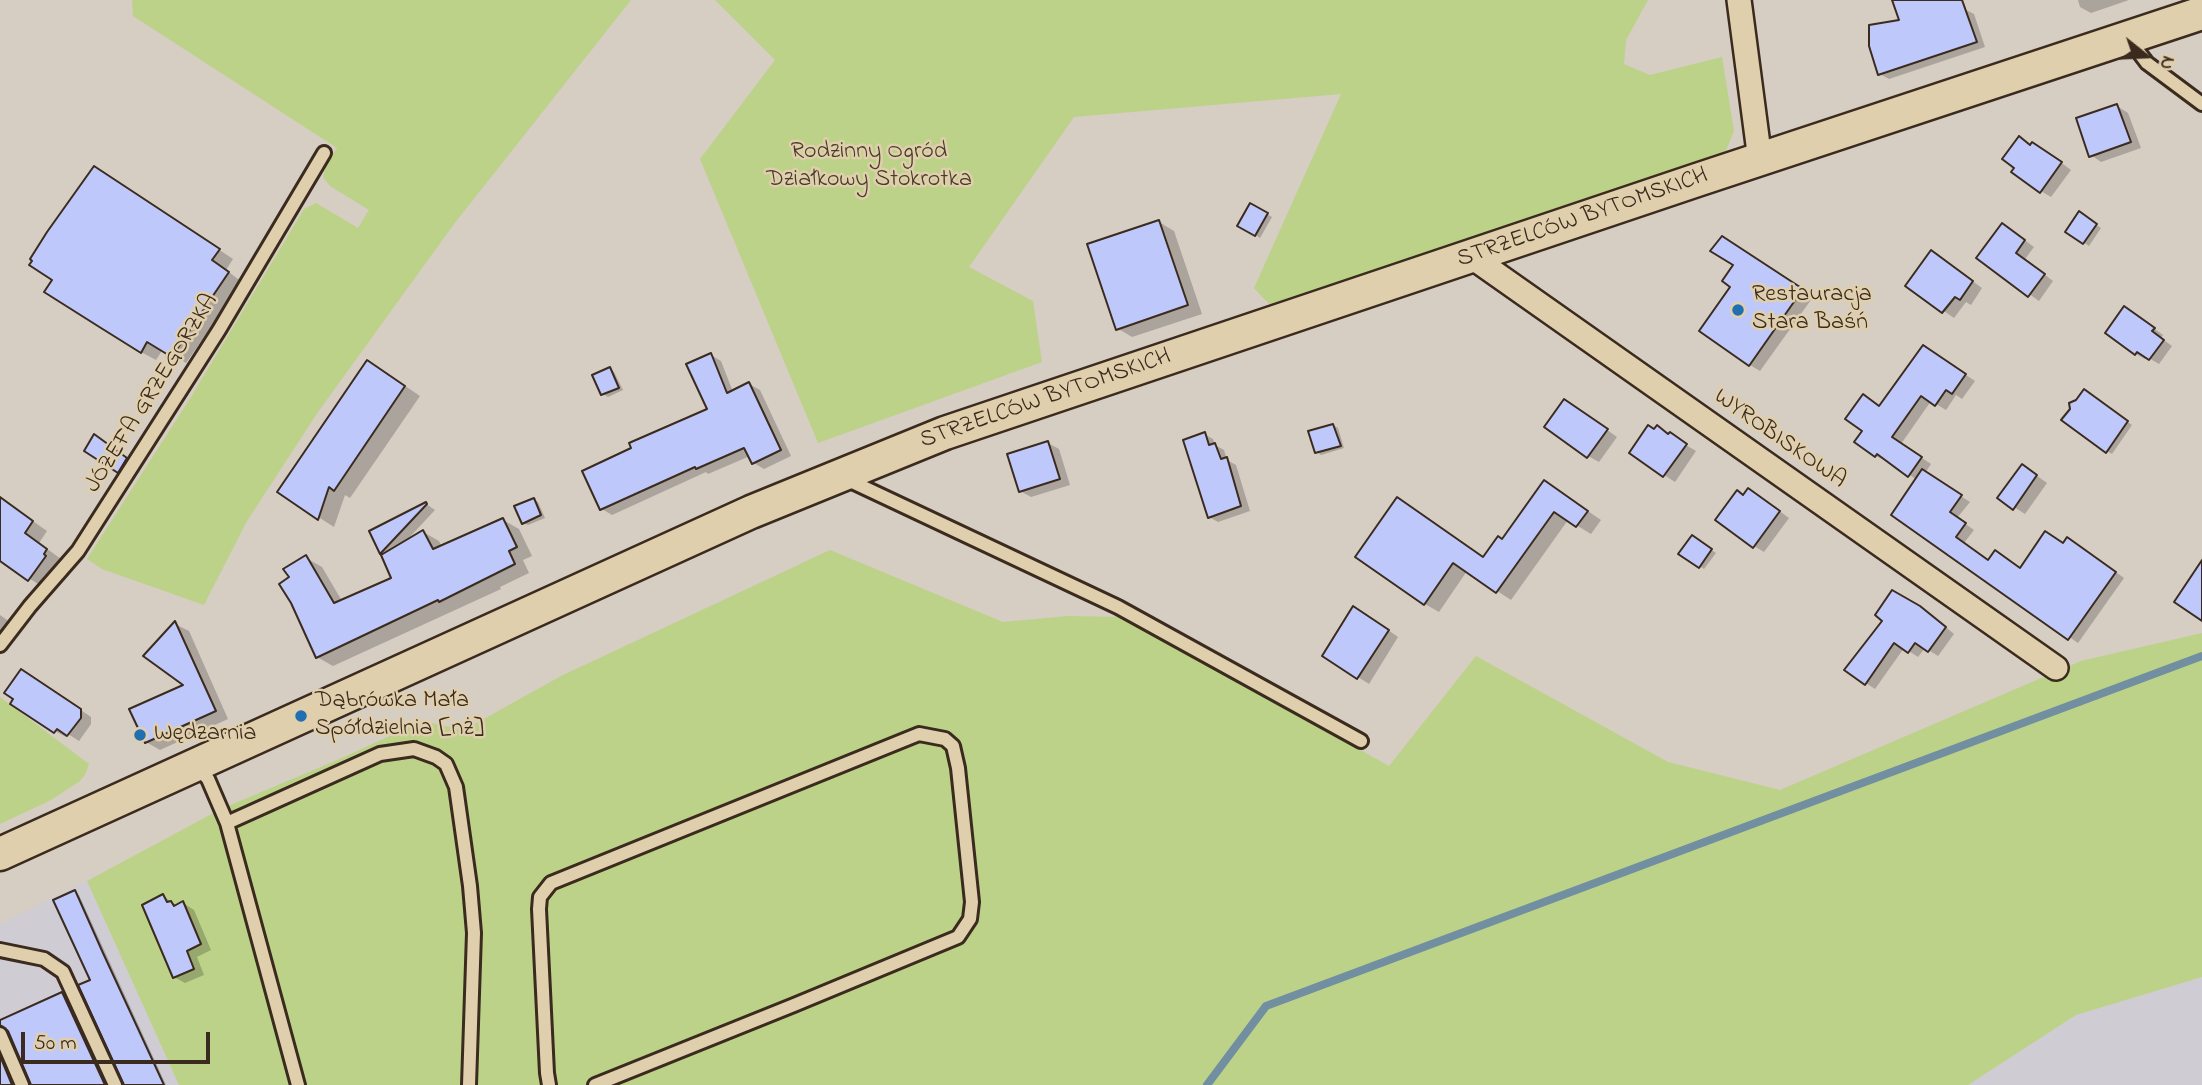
<!DOCTYPE html>
<html>
<head>
<meta charset="utf-8">
<style>
  body { margin:0 }
  #map { position:relative; width:2202px; height:1085px; overflow:hidden; background:#d6cdc3; font-family:"Indie Flower",sans-serif }
  canvas { display:block }
  .north { position:absolute; left:2111px; top:21px; width:70px; height:70px; -webkit-text-stroke:5px #e0cfac; paint-order:stroke; rotate:108deg; font-size:19px; font-weight:700; line-height:28px; text-align:center; color:#3b2a1e }
  .north::after { content:''; display:block; margin:auto; width:24px; height:32px; background:#3b2a1e; clip-path:polygon(50% 0,100% 100%,50% 72%,0 100%) }
  .scale { position:absolute; left:21px; top:1032px; width:189px; height:32px; box-sizing:border-box; border:4px solid #3b2a1e; border-top:0; padding-left:9px; font-size:21px; line-height:24px; white-space:nowrap; color:#3b2a1e; -webkit-text-stroke:5px #e0cfac; paint-order:stroke }
</style>
</head>
<body>
<div id="map">
<canvas width="2202" height="1085"></canvas>
<div class="north">N</div>
<div class="scale">50 m</div>
</div>
<script>
const g = document.querySelector('canvas').getContext('2d');
g.lineJoin = 'round';
function fillPath(path, color) { g.fillStyle = color; g.fill(path, 'evenodd'); }
const shape = rows => new Path2D(rows.map(r => 'M' + r).join(''));
function stroke(path, color, width, dash) { g.strokeStyle = color; g.lineWidth = width; g.lineCap = dash ? 'butt' : 'round'; g.setLineDash(dash || []); g.stroke(path); }
function write(font, color, halo, rows, align = 'center') {
  g.font = font + ' "Indie Flower",sans-serif'; g.lineWidth = 5; g.setLineDash([]); g.textBaseline = 'middle'; g.strokeStyle = halo; g.fillStyle = color; for (const [text, x, y, turn = 0] of rows) {
    g.save(); g.translate(x, y); g.rotate((+turn || 0) * Math.PI / 180); g.textAlign = isNaN(turn) ? turn : align; if (halo) g.strokeText(text, 0, 0); g.fillText(text, 0, 0); g.restore();
  }
}
const built = shape([
  [87,881,179,1085,0,1085,0,924],
  [2202,977,2202,1085,1968,1085,2076,1015]
]);
const green = shape([
  [132,0,631,0,454,224,318,412,247,521,204,605,102,569,87,559,191,397,304,209,316,203,358,228,369,210,330,186,323,177,326,164,337,148,133,16],
  [715,0,1648,0,1626,40,1624,64,1650,75,1722,57,1734,131,1724,155,1272,307,1254,288,1341,94,1074,117,969,267,1033,301,1042,362,818,443,700,159,775,60],
  [830,550,1003,622,1068,616,1122,617,1389,766,1476,656,1668,762,1780,790,2081,661,2202,633,2202,977,2076,1015,1968,1085,179,1085,87,881,221,809,342,758,422,721,464,730,561,676],
  [0,697,89,764,86,773,80,781,51,800,0,824]
]);
const shadow = shape([
  [1894,0,1930,0,1964,9,1974,14,1985,47,1889,79,1880,74,1902,21],
  [2078,0,2129,0,2091,13,2080,7],
  [2117,106,2128,113,2141,148,2101,162,2091,155],
  [2031,146,2044,150,2071,170,2051,197,2041,191,2017,167],
  [109,176,233,259,226,270,242,282,186,363,163,349,156,360,141,352],
  [1251,205,1272,217,1260,238,1240,225],
  [2079,214,2101,228,2089,246,2067,231],
  [1159,222,1174,231,1202,314,1132,337,1117,328],
  [2012,231,2034,247,2025,259,2053,281,2039,301,1979,258],
  [1733,244,1813,297,1760,371,1750,365,1732,287,1735,265],
  [1942,259,1982,288,1971,305,1966,302,1954,318,1908,286],
  [2134,314,2163,335,2161,338,2172,346,2159,364,2147,357,2145,359,2136,354,2107,333],
  [1933,353,1975,381,1962,399,1956,395,1946,410,1931,401,1901,444,1931,464,1925,473,1970,502,1957,518,1974,530,1964,543,1989,561,2021,569,2064,545,2077,544,2124,578,2078,643,1893,514,1917,480,1887,459,1886,461,1876,456,1880,407],
  [711,355,721,361,733,392,749,384,760,390,791,456,764,469,754,463,750,456,708,474,706,472,612,515,602,509,709,410],
  [610,369,614,372,623,390,608,397,603,394],
  [383,371,420,396,350,498,345,495,334,527,279,492],
  [2089,394,2132,425,2112,454,2107,451,2077,401],
  [1575,407,1617,437,1599,462,1588,456],
  [1333,425,1338,428,1344,448,1321,455,1317,452],
  [1657,428,1696,451,1675,482,1631,453],
  [1204,434,1213,439,1215,445,1224,450,1227,460,1236,465,1250,511,1218,522,1209,517],
  [99,439,131,462,123,474,87,451],
  [1048,443,1059,449,1070,485,1031,497,1020,491],
  [2033,473,2047,483,2025,514,2000,498],
  [1545,482,1601,520,1591,534,1568,520,1511,600,1467,571,1439,612,1425,604,1398,499,1485,558,1503,541],
  [1759,496,1789,518,1764,552,1754,546,1744,497],
  [0,498,47,531,39,543,61,559,58,564,60,565,44,588,0,559],
  [533,500,538,502,545,518,528,525,523,523],
  [426,504,435,510,405,542,423,532,439,541,442,547,503,520,519,529,532,556,523,560,529,573,500,587,501,589,333,666,317,657,291,578,306,558,322,567,342,601,394,578,385,555,382,553,371,531],
  [1697,540,1716,553,1704,569,1681,554],
  [1365,614,1398,637,1369,684,1358,677],
  [1930,614,1954,634,1938,656,1925,648,1918,657,1904,648,1875,689,1866,683,1885,620],
  [0,615,10,622,0,635],
  [175,624,189,631,228,719,160,750,146,742,186,685],
  [32,677,91,717,91,724,79,741,68,734,66,737,55,731,16,699],
  [74,892,79,895,166,1085,125,1085,92,980],
  [163,896,176,905,183,903,194,910,211,950,197,957,204,975,185,983,174,977],
  [62,994,67,997,108,1085,32,1085,7,1027,0,1030,0,1022],
  [0,1050,15,1085,0,1085]
]);
const stream = shape([
  [1207,1085,1266,1006,2202,656]
]);
const building = shape([
  [1892,0,1962,0,1977,42,1878,75,1869,46,1869,25,1899,20,1892,0],
  [2117,104,2131,142,2089,157,2076,118,2117,104],
  [2019,136,2030,145,2032,142,2062,162,2040,193,2011,172,2014,168,2002,159,2019,136],
  [94,166,220,249,212,260,229,272,175,352,170,356,147,342,141,353,101,328,44,292,52,280,29,265,32,261,30,259,47,232,94,166],
  [1250,203,1268,213,1255,236,1237,226,1250,203],
  [2079,211,2097,224,2083,244,2065,232,2079,211],
  [1159,220,1188,305,1116,330,1087,244,1159,220],
  [2002,223,2025,240,2016,253,2045,274,2028,297,1976,258,2002,223],
  [1722,236,1803,289,1749,366,1699,331,1730,287,1722,281,1733,265,1710,251,1722,236],
  [1931,250,1973,281,1960,300,1955,297,1942,313,1905,286,1931,250],
  [2124,306,2155,328,2152,331,2164,340,2149,360,2137,352,2135,355,2105,333,2124,306],
  [1923,345,1966,374,1952,394,1946,390,1935,406,1921,396,1892,437,1922,457,1908,477,1877,454,1875,457,1854,442,1862,431,1845,419,1863,394,1879,406,1923,345],
  [711,353,727,393,749,382,781,450,752,464,744,448,696,469,695,467,600,510,582,471,631,448,629,443,707,409,686,364,711,353],
  [367,360,405,386,334,491,329,487,318,520,277,492,367,360],
  [610,367,619,388,601,395,592,375,610,367],
  [2084,389,2128,421,2106,453,2061,420,2070,409,2069,403,2076,400,2084,389],
  [1564,399,1608,429,1587,458,1544,427,1564,399],
  [1333,424,1341,446,1315,453,1308,431,1333,424],
  [1648,425,1654,429,1657,425,1668,434,1670,432,1687,444,1663,477,1629,453,1648,425],
  [1205,432,1209,445,1215,443,1221,459,1227,457,1241,506,1208,518,1183,440,1205,432],
  [94,434,127,458,118,473,84,451,94,434],
  [1048,441,1060,479,1019,492,1007,454,1048,441],
  [2022,464,2037,475,2013,510,1997,498,2022,464],
  [1922,469,1962,495,1950,512,1966,523,1956,537,1988,560,1995,550,2020,568,2045,531,2063,543,2067,537,2116,572,2068,640,1891,515,1922,469],
  [1544,480,1588,511,1576,527,1554,512,1496,593,1453,563,1424,605,1355,557,1397,497,1483,557,1498,536,1502,539,1544,480],
  [1748,488,1780,511,1753,548,1715,520,1737,490,1743,495,1748,488],
  [0,497,33,521,25,533,47,549,44,554,46,556,28,581,0,561,0,497],
  [534,498,541,515,522,524,514,506,534,498],
  [426,502,427,504,380,554,369,531,426,502],
  [503,518,517,547,509,551,515,564,439,602,438,600,316,658,291,603,279,584,289,577,283,569,306,555,334,603,391,578,381,555,423,530,433,549,503,518],
  [1692,535,1712,549,1699,568,1678,554,1692,535],
  [2202,560,2202,621,2174,602,2202,560],
  [1892,590,1920,606,1946,627,1928,652,1915,643,1908,653,1894,643,1865,685,1844,670,1882,621,1875,615,1892,590],
  [1353,606,1389,630,1357,679,1322,656,1353,606],
  [175,621,216,711,145,743,129,709,183,685,143,656,175,621],
  [21,669,81,709,81,718,67,736,57,729,54,733,10,704,13,699,4,693,21,669],
  [75,890,103,953,164,1085,124,1085,78,985,90,980,53,900,75,890],
  [163,894,167,902,171,901,174,906,183,901,201,944,187,951,194,969,173,978,142,905,163,894],
  [62,992,105,1085,31,1085,8,1031,0,1025,0,1020,62,992],
  [0,1056,12,1085,0,1085,0,1056]
]);
const lane = shape([
  [2128,38,2147,63,2202,104],
  [844,478,1118,607,1361,741],
  [0,645,30,606,78,551,219,330,324,153],
  [197,767,208,779,227,823,298,1085],
  [227,823,380,754,414,749,436,757,446,764,456,787,470,886,474,933,469,1085],
  [0,950,44,959,63,972,115,1085],
  [0,1034,22,1085],
  [549,1085,547,1073,539,909,540,897,551,883,919,734,945,739,953,746,958,768,972,902,970,919,958,937,794,1005,595,1085]
]);
const street = shape([
  [1739,0,1760,160],
  [1472,257,2056,668]
]);
const secondary = shape([
  [0,854,751,512,945,433,1697,180,2202,13]
]);
const markers = [
  [1738,310,7,"#1f6fb2"],
  [301,716,7,"#1f6fb2"],
  [140,735,7,"#1f6fb2"]
];
const parkNames = [
  ["Rodzinny Ogród",869,153],
  ["Działkowy Stokrotka",869,181]
];
const streetNames = [
  ["STRZELCÓW BYTOMSKICH",1583,219,-19],
  ["JÓZEFA GRZEGORZKA",153,394,-58],
  ["STRZELCÓW BYTOMSKICH",1046,400,-19],
  ["WYROBISKOWA",1779,440,35]
];
const poiNames = [
  ["Restauracja",1752,296],
  ["Stara Baśń",1752,324],
  ["Dąbrówka Mała",315,702],
  ["Spółdzielnia [nż]",315,730],
  ["Wędzarnia",154,735]
];
fillPath(built, '#cfccd4');
fillPath(green, '#bcd289');
fillPath(shadow, '#0003');
stroke(stream, '#718fa0', 8);
fillPath(building, '#bec8fa');
stroke(building, '#3b2a1e', 2);
stroke(lane, '#3b2a1e', 18);
stroke(street, '#3b2a1e', 28);
stroke(secondary, '#3b2a1e', 37);
stroke(lane, '#e0cfac', 12);
stroke(street, '#e0cfac', 23);
stroke(secondary, '#e0cfac', 32);
for (const [x, y, r, color] of markers) { const dot = new Path2D(); dot.arc(x, y, r, 0, 2 * Math.PI); g.fillStyle = color; g.fill(dot); stroke(dot, '#e0cfac', 2.5); }
write('24px', '#483b29', '#e0cfac', parkNames);
write('24px', '#3b2a1e', '#e0cfac', streetNames);
write('24px', '#3b2a1e', '#e0cfac', poiNames, 'left');
</script>
</body>
</html>
